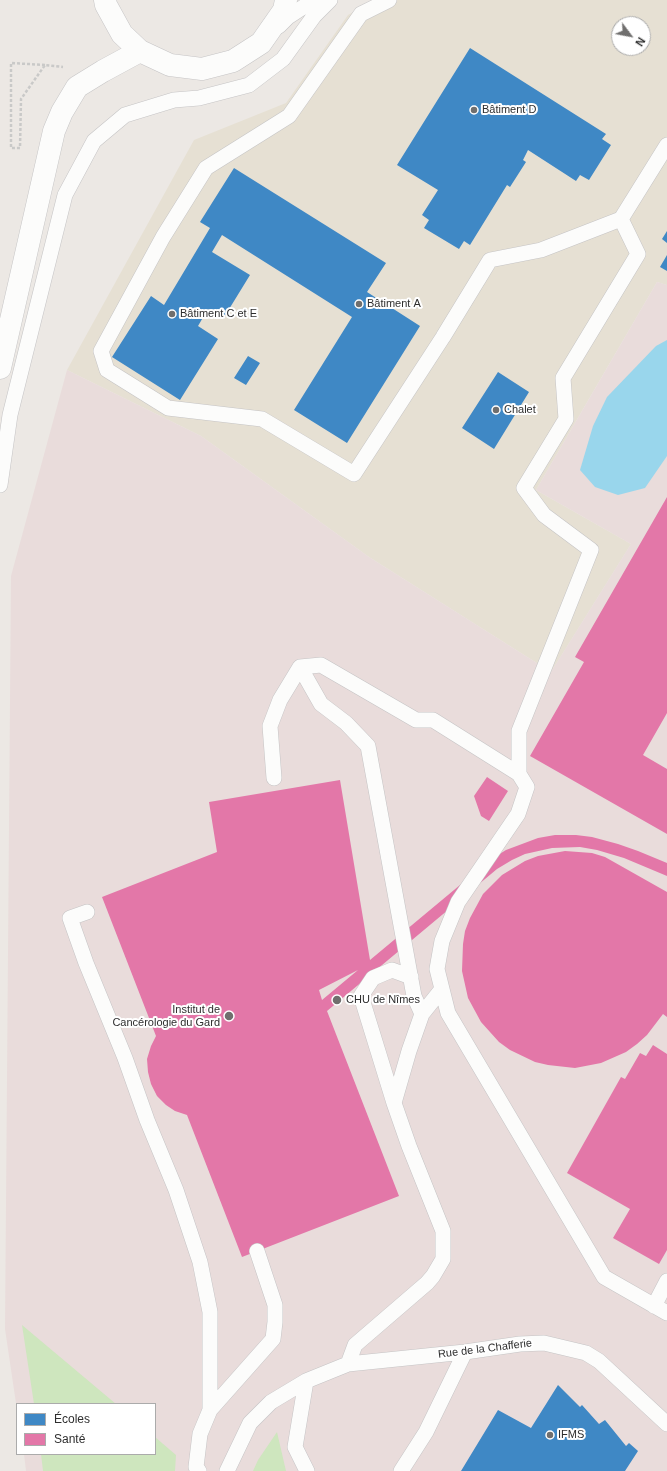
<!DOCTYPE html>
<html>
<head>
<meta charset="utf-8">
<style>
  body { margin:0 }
  #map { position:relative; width:667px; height:1471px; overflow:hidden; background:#ece8e4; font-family:Arial,sans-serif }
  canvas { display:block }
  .legend { position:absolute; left:16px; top:1403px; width:140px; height:52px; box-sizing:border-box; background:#fff; border:1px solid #ababab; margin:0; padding:5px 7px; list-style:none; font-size:12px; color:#2e2e2e }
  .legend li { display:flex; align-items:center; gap:8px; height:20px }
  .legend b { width:20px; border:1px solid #ababab }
  .north { position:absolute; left:611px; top:16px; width:40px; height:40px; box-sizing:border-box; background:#fff; border:1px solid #ababab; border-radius:50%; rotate:122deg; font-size:11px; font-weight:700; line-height:16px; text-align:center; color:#2e2e2e }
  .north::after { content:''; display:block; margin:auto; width:14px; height:18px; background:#706f6e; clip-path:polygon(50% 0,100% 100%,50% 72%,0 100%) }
</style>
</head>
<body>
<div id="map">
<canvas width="667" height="1471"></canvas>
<ul class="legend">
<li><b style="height:11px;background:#3f88c5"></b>Écoles</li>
<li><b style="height:11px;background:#e377a8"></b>Santé</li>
</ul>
<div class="north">N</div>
</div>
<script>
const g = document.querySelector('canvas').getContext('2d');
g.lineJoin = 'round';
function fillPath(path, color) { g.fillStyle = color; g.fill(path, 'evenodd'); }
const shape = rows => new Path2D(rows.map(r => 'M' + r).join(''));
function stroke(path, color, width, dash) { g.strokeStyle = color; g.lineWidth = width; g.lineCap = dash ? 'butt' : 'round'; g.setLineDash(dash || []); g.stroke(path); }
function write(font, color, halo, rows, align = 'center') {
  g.font = font + ' Arial,sans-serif'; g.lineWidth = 4; g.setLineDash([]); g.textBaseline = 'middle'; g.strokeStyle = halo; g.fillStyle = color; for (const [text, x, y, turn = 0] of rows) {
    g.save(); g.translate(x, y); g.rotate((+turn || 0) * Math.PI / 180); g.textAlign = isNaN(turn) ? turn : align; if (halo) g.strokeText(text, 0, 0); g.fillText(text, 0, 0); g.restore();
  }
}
const education = shape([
  [376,0,667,0,667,285,657,282,536,490,631,544,551,672,369,557,201,436,67,370,194,140,286,103,348,15],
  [619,24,643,24,643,48,619,48]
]);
const medical = shape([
  [657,282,667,285,667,1471,26,1471,24,1454,155,1454,155,1404,17,1404,17,1410,5,1329,11,576,67,370,201,436,369,557,551,672,631,544,536,490]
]);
const green = shape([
  [22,1325,116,1404,34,1404],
  [277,1432,286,1471,253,1471,258,1460],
  [155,1437,176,1455,175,1471,43,1471,41,1454,155,1454]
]);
const water = shape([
  [667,340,667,456,645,488,618,495,595,487,580,470,593,426,607,397,656,346]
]);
const schools = shape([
  [470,48,606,134,602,139,611,145,589,180,580,175,576,181,528,150,523,160,526,162,510,187,507,185,470,245,464,241,459,249,424,228,429,220,422,215,438,190,397,165],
  [234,168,386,263,367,292,420,326,347,443,294,410,352,317,222,235,212,252,250,275,223,319,208,309,198,326,218,339,180,400,112,357,151,296,164,305,210,228,200,222],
  [667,231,667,243,662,239],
  [667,255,667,271,660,267],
  [248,356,260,363,246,385,234,378],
  [498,372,529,392,494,449,462,428],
  [558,1385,580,1407,582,1405,599,1424,605,1420,626,1446,629,1443,638,1451,625,1471,461,1471,498,1410,531,1428]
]);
const health = shape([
  [667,497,667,713,643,755,667,769,667,834,530,756,584,662,575,657],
  [487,777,508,791,489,821,481,816,474,796],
  [340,780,370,960,490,860,506,850,538,838,555,835,576,835,592,837,618,844,638,851,667,863,667,876,624,858,597,850,580,847,552,848,525,854,512,860,497,869,327,1011,399,1196,242,1257,187,1115,175,1111,166,1105,157,1096,151,1084,148,1072,147,1059,151,1046,156,1036,102,897,217,852,209,802],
  [358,970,322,1000,319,990],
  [565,851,592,853,605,857,667,892,667,1017,663,1014,647,1035,637,1044,626,1052,601,1063,575,1068,548,1065,535,1062,510,1050,499,1042,481,1022,468,998,462,971,463,944,465,931,470,918,483,894,502,875,525,861,538,856],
  [653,1045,667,1054,667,1250,659,1264,613,1238,630,1209,567,1173,621,1077,625,1079,640,1053,646,1056]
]);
const path = shape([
  [45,65,11,63,11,148,20,148,21,99,45,65,63,67]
]);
const service = shape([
  [389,0,361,14,289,116,206,168,163,237,101,351,107,370,168,408,262,419,354,474,443,337,490,260,541,250,621,219,667,145],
  [279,26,288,17,314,0],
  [0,485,10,415,65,195,94,141,125,115,174,100,199,98,249,85,283,59,314,16,330,0],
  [519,774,519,731,591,550,544,515,524,488,566,419,563,378,638,254,621,219],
  [274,778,270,726,280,700,300,667],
  [87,912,70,918,86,963,125,1058,147,1120,176,1190,200,1262,210,1312,210,1410],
  [422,1014,414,996,368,746,346,723,321,704,300,667,321,665,416,720,433,720,519,774,527,787,518,814,458,902,442,941,437,969,448,1013,604,1277,667,1313],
  [394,1103,361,996,373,978,392,970,411,977],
  [654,1306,667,1281],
  [348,1364,355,1345,427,1283,433,1276,443,1259,443,1231,409,1146,394,1103,409,1051,422,1014,442,989],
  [306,1381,295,1447,307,1471],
  [199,1471,196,1467,200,1434,210,1410,273,1339,275,1322,275,1305,257,1251],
  [227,1471,250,1423,271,1402,306,1381,348,1364,465,1352,520,1344,544,1343,586,1353,599,1361,667,1424],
  [401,1471,426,1432,465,1352]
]);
const minor = shape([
  [105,0,106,5,122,34,140,51,170,65,202,69,233,61,261,43,284,10,286,0],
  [0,368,54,131,62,112,77,87,103,71,140,51]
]);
const markers = [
  [474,110,4,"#706f6e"],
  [359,304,4,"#706f6e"],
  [172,314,4,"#706f6e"],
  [496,410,4,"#706f6e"],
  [337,1000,5,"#706f6e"],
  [229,1016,5,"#706f6e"],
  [550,1435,4,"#706f6e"]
];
const poiNames = [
  ["Bâtiment D",482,110],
  ["Bâtiment A",367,304],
  ["Bâtiment C et E",180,314],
  ["Chalet",504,410],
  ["CHU de Nîmes",346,1000],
  ["Institut de",220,1010,"right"],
  ["Cancérologie du Gard",220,1023,"right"],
  ["IFMS",558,1435]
];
const streetNames = [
  ["Rue de la Chafferie",485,1349,-7]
];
fillPath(education, '#e6e0d3');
fillPath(medical, '#e9dcdb');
fillPath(green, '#cee6be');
fillPath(water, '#99d6ec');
fillPath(schools, '#3f88c5');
fillPath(health, '#e377a8');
stroke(service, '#c5c4c5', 16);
stroke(minor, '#c5c4c5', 23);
stroke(path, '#c9c9c8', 2.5, [3, 2]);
stroke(service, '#fcfcfb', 15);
stroke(minor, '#fcfcfb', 22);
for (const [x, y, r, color] of markers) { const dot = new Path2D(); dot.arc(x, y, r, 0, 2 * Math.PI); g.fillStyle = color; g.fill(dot); stroke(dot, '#fff', 1.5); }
write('11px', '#2e2e2e', '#fff', poiNames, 'left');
write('11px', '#2e2e2e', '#fff', streetNames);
</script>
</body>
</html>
